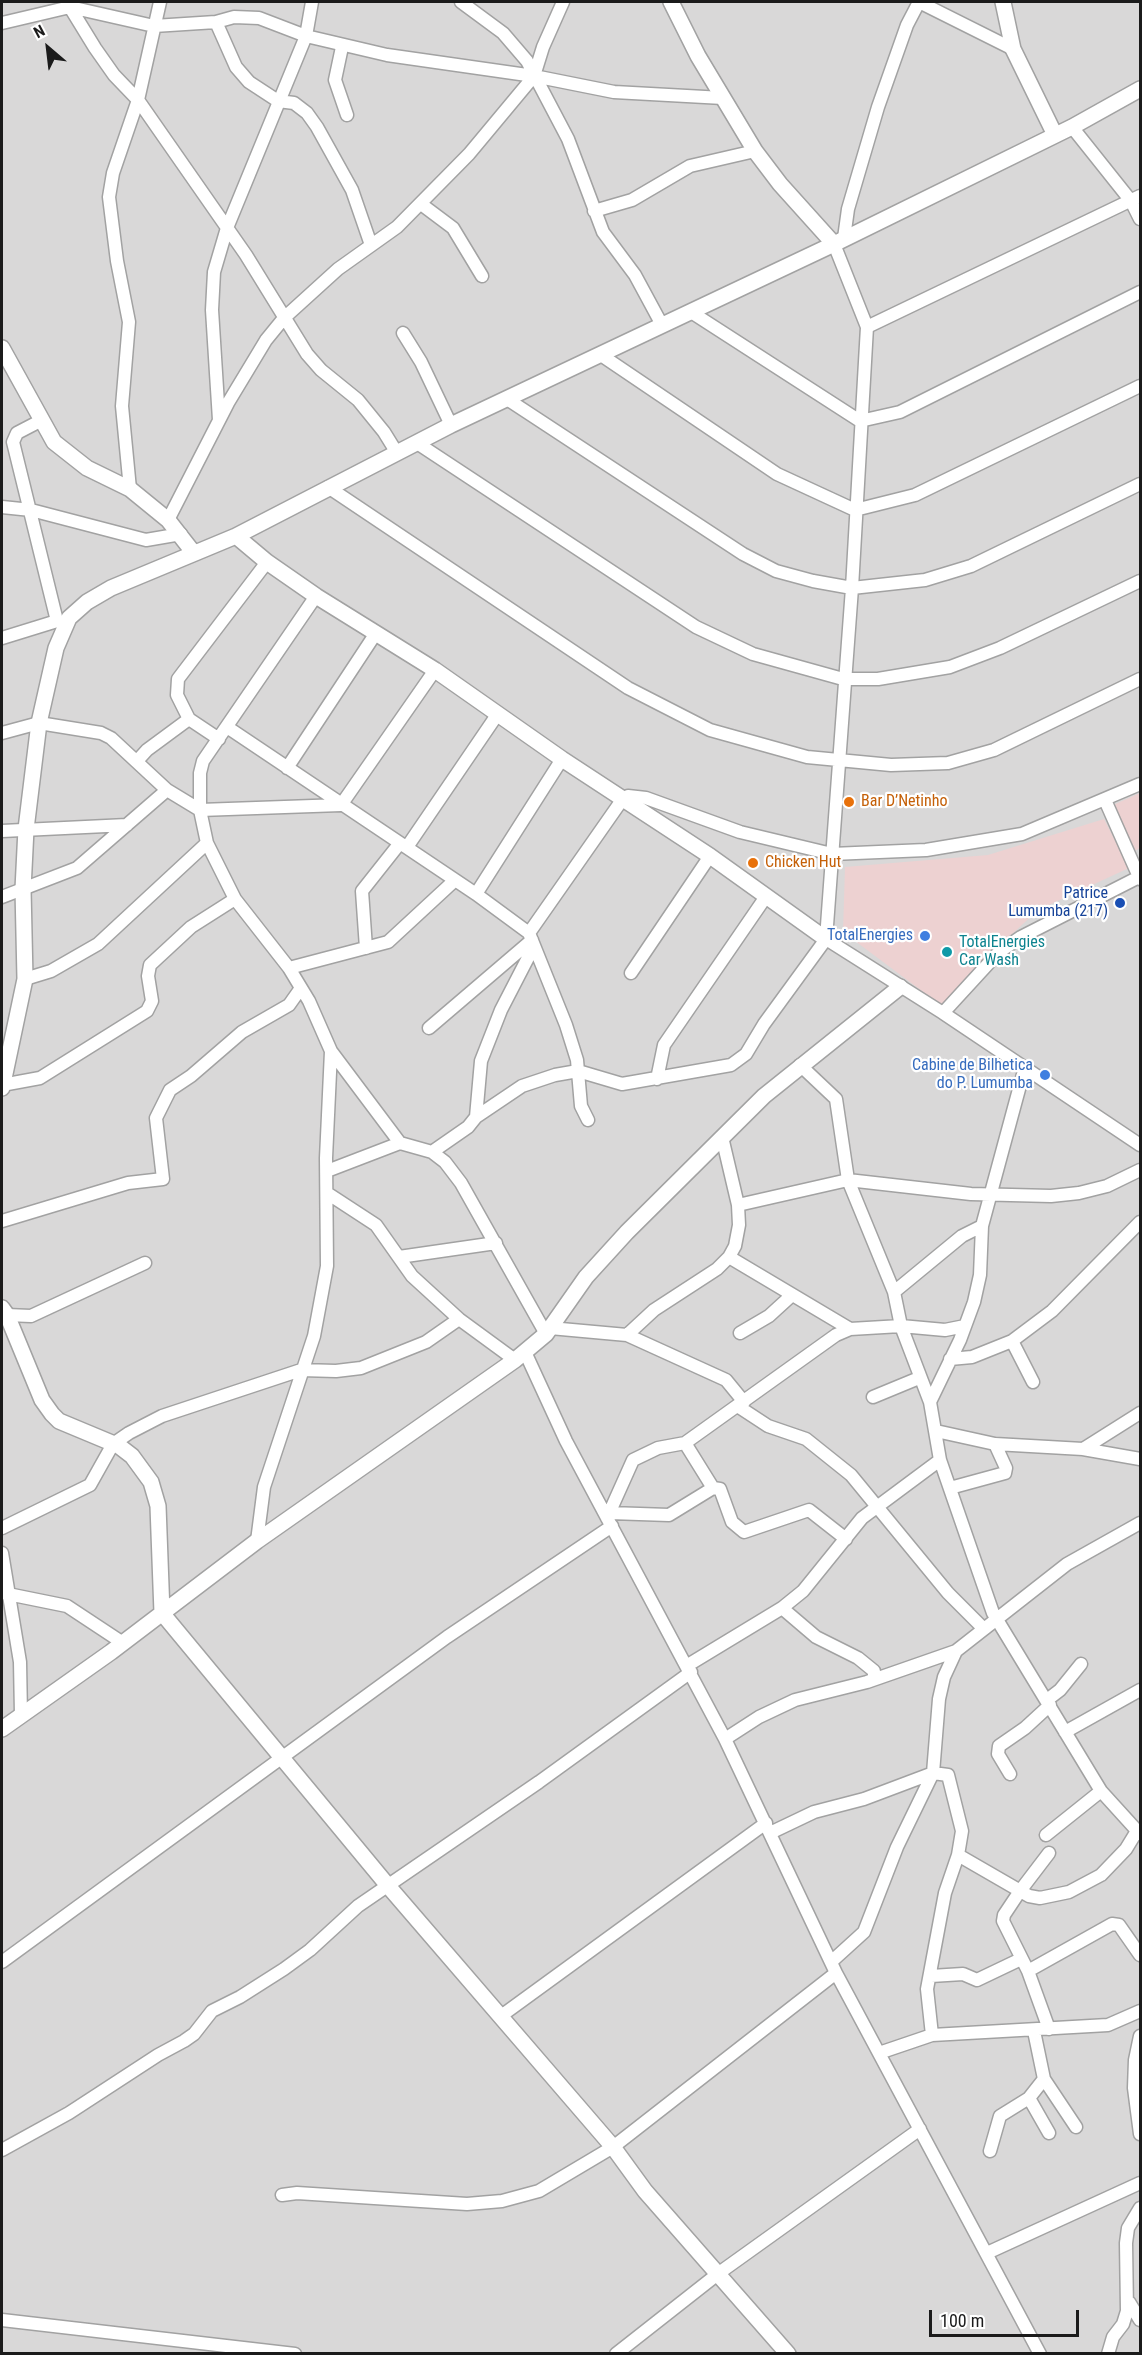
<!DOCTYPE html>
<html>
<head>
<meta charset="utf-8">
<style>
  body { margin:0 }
  #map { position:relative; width:1142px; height:2355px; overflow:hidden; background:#ece8e1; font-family:"Roboto Condensed",sans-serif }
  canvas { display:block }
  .frame { position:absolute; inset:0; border:3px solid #1b1b1b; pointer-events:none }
  .north { position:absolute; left:18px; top:18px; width:60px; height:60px; -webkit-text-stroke:4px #fff; paint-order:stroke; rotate:332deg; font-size:16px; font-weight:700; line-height:24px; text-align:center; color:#1b1b1b }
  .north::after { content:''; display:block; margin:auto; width:21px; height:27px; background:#1b1b1b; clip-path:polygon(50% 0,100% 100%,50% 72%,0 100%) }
  .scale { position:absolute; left:929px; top:2310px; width:150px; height:27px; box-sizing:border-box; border:3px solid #1b1b1b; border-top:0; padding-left:8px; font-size:18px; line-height:21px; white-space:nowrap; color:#1b1b1b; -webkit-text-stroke:4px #fff; paint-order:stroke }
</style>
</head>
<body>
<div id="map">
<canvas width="1142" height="2355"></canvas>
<div class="frame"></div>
<div class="north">N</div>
<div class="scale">100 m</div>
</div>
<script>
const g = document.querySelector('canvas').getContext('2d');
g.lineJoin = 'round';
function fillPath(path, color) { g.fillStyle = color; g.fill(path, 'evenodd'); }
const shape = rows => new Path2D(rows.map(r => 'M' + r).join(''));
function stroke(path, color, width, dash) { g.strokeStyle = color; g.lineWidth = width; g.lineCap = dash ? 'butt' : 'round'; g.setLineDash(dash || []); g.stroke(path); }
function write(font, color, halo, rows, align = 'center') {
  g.font = font + ' "Roboto Condensed",sans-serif'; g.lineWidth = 4.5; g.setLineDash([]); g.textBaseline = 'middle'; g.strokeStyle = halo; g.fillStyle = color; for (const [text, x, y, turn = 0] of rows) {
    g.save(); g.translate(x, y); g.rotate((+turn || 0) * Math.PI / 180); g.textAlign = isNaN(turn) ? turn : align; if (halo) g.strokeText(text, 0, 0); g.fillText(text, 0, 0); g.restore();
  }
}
const residential = shape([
  [2,2,1140,2,1140,2353,2,2353]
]);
const commercial = shape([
  [1140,793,1140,848,1133,852,1111,806],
  [1104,819,1129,868,1038,910,969,974,942,1006,843,932,845,867,988,855]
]);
const minor = shape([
  [461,2,503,33,527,61,568,139,603,232,635,275,662,325],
  [919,2,1013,49],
  [68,4,95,48,114,75,138,100,246,255,307,354,321,370,358,400,384,432,397,453],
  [216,22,236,67,249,82,278,101,294,103,307,113,317,127,352,190,371,245],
  [2,23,70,7,154,26,216,22,234,17,259,18,306,36,387,55,534,76,614,92,723,98],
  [342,47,335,80,347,115],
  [1072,127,1131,201,1140,219],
  [421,204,453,228,482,276],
  [594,211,632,200,690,166,755,151],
  [844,238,848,209,878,107,907,25,919,2],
  [691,312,860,421,900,412,1140,292],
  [867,327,1140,196],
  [403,333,421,362,451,425],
  [601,355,777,474,855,510,915,495,1140,386],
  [507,399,743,554,776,571,813,581,852,588,925,580,971,566,1140,484],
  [42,420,17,433,13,442,57,621],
  [219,420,212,310,214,272,227,228,306,36,312,2],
  [417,443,696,627,753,654,843,679,878,679,950,667,1000,648,1140,581],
  [328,487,628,688,710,730,807,757,891,765,948,763,994,750,1140,679],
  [130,489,122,406,129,322,117,261,109,197,113,173,138,100,160,2],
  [2,507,31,510,146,540,181,534],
  [168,520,228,403,266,340,284,318,338,269,397,227,469,154,534,76,543,47,563,2],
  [316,596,203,761,200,773,200,810,207,843,235,899,289,968,309,1001,331,1051,400,1143],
  [2,638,57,621,63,624],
  [227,727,476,894,529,933,566,1025,577,1060,581,1106,588,1120],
  [2,733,39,723,101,733,111,738,167,790,200,810,341,805,435,670],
  [219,739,189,719,177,695,178,679,267,562],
  [137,761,147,750,189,719],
  [287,768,376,633],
  [1105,800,1140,879],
  [2,831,127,825],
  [407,847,497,715],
  [476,894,562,759],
  [2,897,77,868,167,790],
  [529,933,622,800,628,796,646,798,740,832,832,854,926,850,1022,834,1140,784],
  [826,939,943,1013,1140,1145],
  [366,948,362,891,400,843],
  [289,968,388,942,454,881],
  [631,973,710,856],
  [25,979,51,971,98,944,207,843],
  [943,1013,999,952,1021,937,1139,877],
  [429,1028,532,940],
  [800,1065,836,1099,848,1180,894,1292,901,1326,930,1402,940,1460,993,1613,1101,1791,1140,1834],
  [657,1079,664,1045,765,898],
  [2,1085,40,1078,147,1011,152,1001,148,976,150,965,191,927,235,899],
  [476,1117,481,1061,501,1010,533,948],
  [432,1152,468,1127,476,1117,522,1086,555,1075,578,1071,622,1084,731,1065,746,1054,764,1024,826,939,852,588,867,327,834,244],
  [327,1171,400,1143,432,1152,445,1162,461,1183,546,1334],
  [327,1193,376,1225,412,1276,459,1319,515,1360],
  [738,1205,848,1180,971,1194,1051,1196,1079,1193,1107,1186,1140,1170],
  [2,1221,128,1183,163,1179,156,1118,170,1090,191,1076,242,1032,289,1005,301,988],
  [399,1257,496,1243],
  [729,1257,850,1329],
  [894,1292,962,1236,982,1226],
  [7,1315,31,1316,145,1263],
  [550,1328,627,1335,654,1310,717,1269,729,1257,735,1246,739,1225,738,1205,722,1137],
  [740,1333,769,1316,792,1295],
  [627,1335,726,1380,744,1402],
  [1012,1341,1033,1382],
  [525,1352,566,1441,725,1739,836,1973,1040,2354],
  [950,1359,972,1357,1012,1341,1052,1311,1140,1222],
  [873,1397,919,1378],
  [930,1402,960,1340,974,1302,980,1275,982,1226,1025,1067],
  [739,1407,768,1426,806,1439,851,1475,948,1593,984,1629],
  [936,1431,995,1444,1083,1449,1140,1459],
  [685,1443,713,1488,720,1489,732,1522,744,1532,809,1510,846,1539],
  [1083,1449,1140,1413],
  [950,1488,1005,1473,1006,1468,995,1444],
  [610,1513,669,1515,713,1488],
  [607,1518,633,1460,658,1448,685,1443,836,1335,850,1329,901,1326,945,1330,965,1326],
  [2,1528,90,1485,113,1444,129,1433,162,1416,301,1370,336,1371,361,1368,426,1342,459,1319],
  [257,1541,264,1487,314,1336,327,1266,326,1158,331,1051],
  [2,1553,20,1662,21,1715],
  [3,1593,67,1606,123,1643],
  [782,1608,816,1637,858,1658,874,1671,874,1679],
  [688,1665,782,1608,803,1591,862,1518,940,1460],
  [1047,1700,1060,1690,1081,1664],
  [1065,1732,1140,1690],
  [725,1739,759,1717,795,1700,867,1682,956,1651,1067,1564,1140,1523],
  [1010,1774,998,1754,999,1746,1025,1728,1050,1705],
  [770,1833,814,1812,864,1799,933,1773,948,1775,962,1831,958,1855,945,1893,927,1989,932,2035],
  [1046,1835,1101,1791],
  [1049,1853,1020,1891,1004,1915,1003,1921,1028,1971,1049,2029],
  [958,1855,1029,1896,1040,1898,1069,1892,1101,1875,1126,1849,1137,1831],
  [2,1962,447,1637,612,1526],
  [831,1962,864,1932,897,1847,933,1773,939,1699,944,1677,956,1651],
  [1028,1971,1112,1924,1119,1925,1140,1955],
  [931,1976,963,1974,977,1980,1021,1959],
  [501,2016,766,1823],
  [1140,2036,1135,2060,1134,2088,1140,2134],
  [879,2053,932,2035,1108,2025,1140,2011],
  [1044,2079,1076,2127],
  [1029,2098,1049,2133],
  [2,2150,69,2113,158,2055,184,2041,194,2034,212,2011,240,1997,284,1969,310,1950,358,1906,539,1782,691,1672],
  [990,2151,1000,2116,1029,2098,1044,2079,1034,2031],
  [282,2195,297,2193,467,2204,502,2201,539,2191,613,2147,836,1973],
  [987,2253,1140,2183],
  [1129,2302,1140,2320],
  [2,2320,295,2354],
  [616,2354,719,2273,920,2129],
  [1108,2354,1113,2337,1123,2324,1127,2311,1126,2243,1128,2228,1140,2208]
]);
const tertiary = shape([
  [671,2,698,56,755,151,780,184,834,244],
  [1003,2,1013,49,1055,135],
  [2,348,54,442,87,468,130,489,168,520,193,552],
  [236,536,267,562,316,596,435,670,562,759,710,856,826,939],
  [2,1088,25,979,23,889,26,829,39,723,56,648,69,618,87,602,111,588,236,536,451,425,834,244,1072,127,1140,89],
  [2,1308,7,1315,42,1400,52,1414,59,1421,119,1446,132,1456,151,1482,158,1506,162,1613,389,1887,613,2147,645,2191,788,2354],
  [2,1729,111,1652,257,1541,515,1360,546,1334,586,1277,627,1232,764,1096,900,987]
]);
const markers = [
  [849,802,6,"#e8710a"],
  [753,863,6,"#e8710a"],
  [1120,903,6,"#1a4fb4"],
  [925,936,6,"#3f7fe0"],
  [947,952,6,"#0f9aa8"],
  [1045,1075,6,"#3f7fe0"]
];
const foodNames = [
  ["Bar D’Netinho",861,802],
  ["Chicken Hut",765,863]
];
const transitNames = [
  ["Patrice",1108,894],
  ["Lumumba (217)",1108,912]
];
const shopNames = [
  ["TotalEnergies",913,936],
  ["Cabine de Bilhetica",1033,1066],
  ["do P. Lumumba",1033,1084]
];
const cultureNames = [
  ["TotalEnergies",959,943],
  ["Car Wash",959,961]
];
fillPath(residential, '#d9d8d8');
fillPath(commercial, '#edd1d1');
stroke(minor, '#a2a2a2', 15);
stroke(tertiary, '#a2a2a2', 18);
stroke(minor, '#fff', 12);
stroke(tertiary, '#fff', 15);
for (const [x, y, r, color] of markers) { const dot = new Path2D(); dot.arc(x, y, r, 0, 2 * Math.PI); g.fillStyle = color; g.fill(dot); stroke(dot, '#fff', 2); }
write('16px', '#c56008', '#fff', foodNames, 'left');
write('16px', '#164399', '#fff', transitNames, 'right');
write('16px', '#366cbe', '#fff', shopNames, 'right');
write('16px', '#0d838f', '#fff', cultureNames, 'left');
</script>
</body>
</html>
